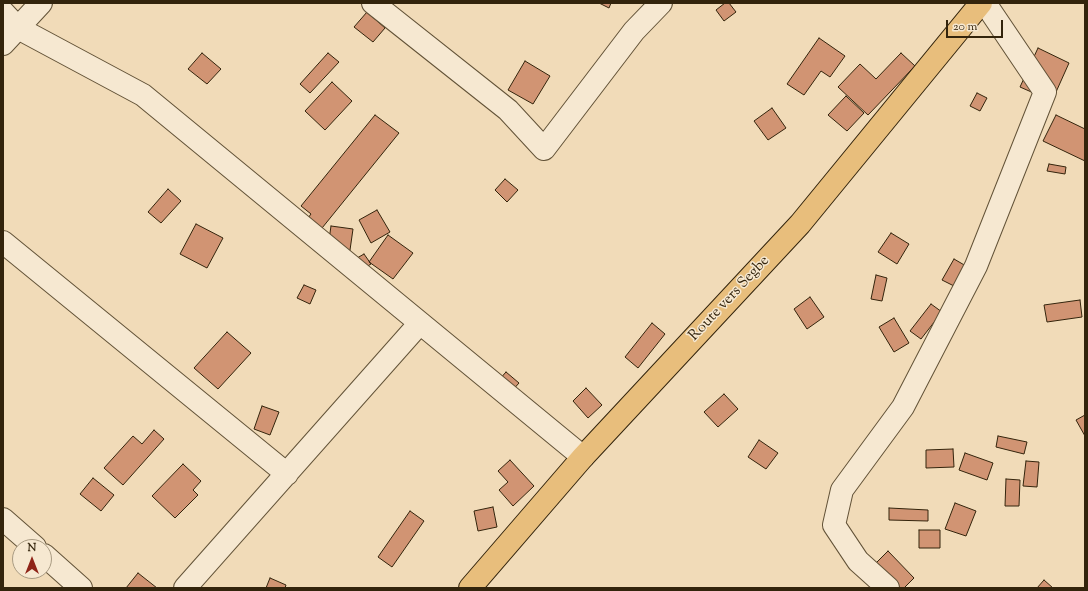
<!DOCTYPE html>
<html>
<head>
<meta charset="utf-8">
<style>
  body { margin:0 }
  #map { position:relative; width:1088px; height:591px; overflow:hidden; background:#f1dbb8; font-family:"Sorts Mill Goudy",serif }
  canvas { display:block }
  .frame { position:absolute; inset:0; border:4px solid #33240c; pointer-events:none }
  .north { position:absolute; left:12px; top:539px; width:40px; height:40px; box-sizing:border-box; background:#f6e8d1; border:1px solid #a89a82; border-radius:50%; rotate:0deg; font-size:11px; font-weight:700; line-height:16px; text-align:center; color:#33240c }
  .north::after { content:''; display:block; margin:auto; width:14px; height:18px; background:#8f2418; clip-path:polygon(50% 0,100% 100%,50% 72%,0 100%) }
  .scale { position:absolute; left:946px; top:20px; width:57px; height:18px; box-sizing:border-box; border:2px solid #33240c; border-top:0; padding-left:5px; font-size:12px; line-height:14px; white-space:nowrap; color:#33240c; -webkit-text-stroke:3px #f6e8d1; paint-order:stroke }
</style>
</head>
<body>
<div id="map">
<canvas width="1088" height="591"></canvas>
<div class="frame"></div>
<div class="north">N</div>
<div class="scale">20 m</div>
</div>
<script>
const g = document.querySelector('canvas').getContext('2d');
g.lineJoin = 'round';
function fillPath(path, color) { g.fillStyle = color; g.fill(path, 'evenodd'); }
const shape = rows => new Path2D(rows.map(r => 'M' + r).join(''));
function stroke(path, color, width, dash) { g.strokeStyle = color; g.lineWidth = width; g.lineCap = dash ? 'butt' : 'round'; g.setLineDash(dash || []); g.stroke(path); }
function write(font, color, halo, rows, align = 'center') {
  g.font = font + ' "Sorts Mill Goudy",serif'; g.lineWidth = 3; g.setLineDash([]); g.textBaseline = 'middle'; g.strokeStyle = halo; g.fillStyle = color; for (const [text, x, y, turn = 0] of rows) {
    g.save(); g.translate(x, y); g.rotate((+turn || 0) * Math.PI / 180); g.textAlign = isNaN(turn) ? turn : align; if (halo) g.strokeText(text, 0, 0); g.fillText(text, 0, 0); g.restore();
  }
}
const building = shape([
  [599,3,611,3,609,8,599,3],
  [725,3,729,3,736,12,724,21,716,10,725,3],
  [367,12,385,28,373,42,354,27,367,12],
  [819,38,845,56,830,77,821,71,804,95,787,84,819,38],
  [1038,48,1069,63,1052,101,1020,87,1038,48],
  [202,53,221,69,207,84,188,69,202,53],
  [328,53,339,62,310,93,300,84,328,53],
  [901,53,915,66,868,115,838,87,860,64,876,79,901,53],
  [525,61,550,76,533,104,508,90,525,61],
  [332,82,352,101,325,130,305,111,332,82],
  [977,93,987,98,980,111,970,106,977,93],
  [846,96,864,113,847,131,828,115,846,96],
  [772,108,786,128,768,140,754,121,772,108],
  [375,115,399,133,318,233,305,222,311,214,301,206,375,115],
  [1056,115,1085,129,1085,161,1043,141,1056,115],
  [1049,164,1066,167,1065,174,1047,171,1049,164],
  [505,179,518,190,507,202,495,190,505,179],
  [168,189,181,201,161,223,148,212,168,189],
  [377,210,390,232,371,243,359,220,377,210],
  [196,224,223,238,207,268,180,254,196,224],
  [331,226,353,229,349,257,327,254,331,226],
  [891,233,909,244,897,264,878,252,891,233],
  [388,235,413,253,393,279,369,262,388,235],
  [364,254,371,264,358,272,352,261,364,254],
  [954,259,966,266,954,286,942,280,954,259],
  [876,275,887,278,882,301,871,299,876,275],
  [304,285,316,290,310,304,297,298,304,285],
  [810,297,824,317,807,329,794,309,810,297],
  [1080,300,1082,317,1047,322,1044,305,1080,300],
  [931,304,942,312,921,339,910,331,931,304],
  [894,318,909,343,894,352,879,327,894,318],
  [652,323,665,334,638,368,625,357,652,323],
  [227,332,251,353,218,389,194,368,227,332],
  [506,372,519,383,503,401,491,389,506,372],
  [586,388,602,405,588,418,573,401,586,388],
  [724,394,738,409,718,427,704,412,724,394],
  [262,406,279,412,270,435,254,429,262,406],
  [1085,415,1085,436,1076,420,1085,415],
  [154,430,164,439,123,485,104,468,133,436,142,444,154,430],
  [998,436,1027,442,1024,454,996,447,998,436],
  [759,440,778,453,766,469,748,457,759,440],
  [953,449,954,467,926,468,926,450,953,449],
  [965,453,993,463,987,480,959,470,965,453],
  [510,460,534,486,513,506,499,490,508,482,498,471,510,460],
  [1026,461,1039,462,1037,487,1023,486,1026,461],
  [183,464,201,481,193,490,198,495,175,518,152,496,183,464],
  [93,478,114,495,101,511,80,494,93,478],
  [1006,479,1020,480,1019,506,1005,506,1006,479],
  [955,503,976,511,966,536,945,529,955,503],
  [493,507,497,527,478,531,474,511,493,507],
  [889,508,928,510,928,521,889,520,889,508],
  [410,511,424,521,392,567,378,557,410,511],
  [919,530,940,530,940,548,919,548,919,530],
  [888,551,914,578,904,588,900,588,876,563,888,551],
  [138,573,157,588,126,588,138,573],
  [270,578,286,585,285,588,266,588,270,578],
  [1044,580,1053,588,1037,588,1044,580]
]);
const minor = shape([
  [373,3,508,110,544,149,634,31,661,3],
  [3,12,18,28,143,95,583,457],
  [3,44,41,3],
  [3,242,287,474],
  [3,519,35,547],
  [44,555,81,588],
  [185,588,420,323],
  [888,588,858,561,834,525,842,490,903,407,976,266,1045,92,985,3]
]);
const major = shape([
  [470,588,583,457,800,224,981,3]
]);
const streetNames = [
  ["Route vers Segbe",730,299,-47]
];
fillPath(building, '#d19473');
stroke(building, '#33240c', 1);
stroke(minor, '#625237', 24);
stroke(major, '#33240c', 24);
stroke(minor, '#f6e8d1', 22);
stroke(major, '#e8be7c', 22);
write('15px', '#33240c', '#f6e8d1', streetNames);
</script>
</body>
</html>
